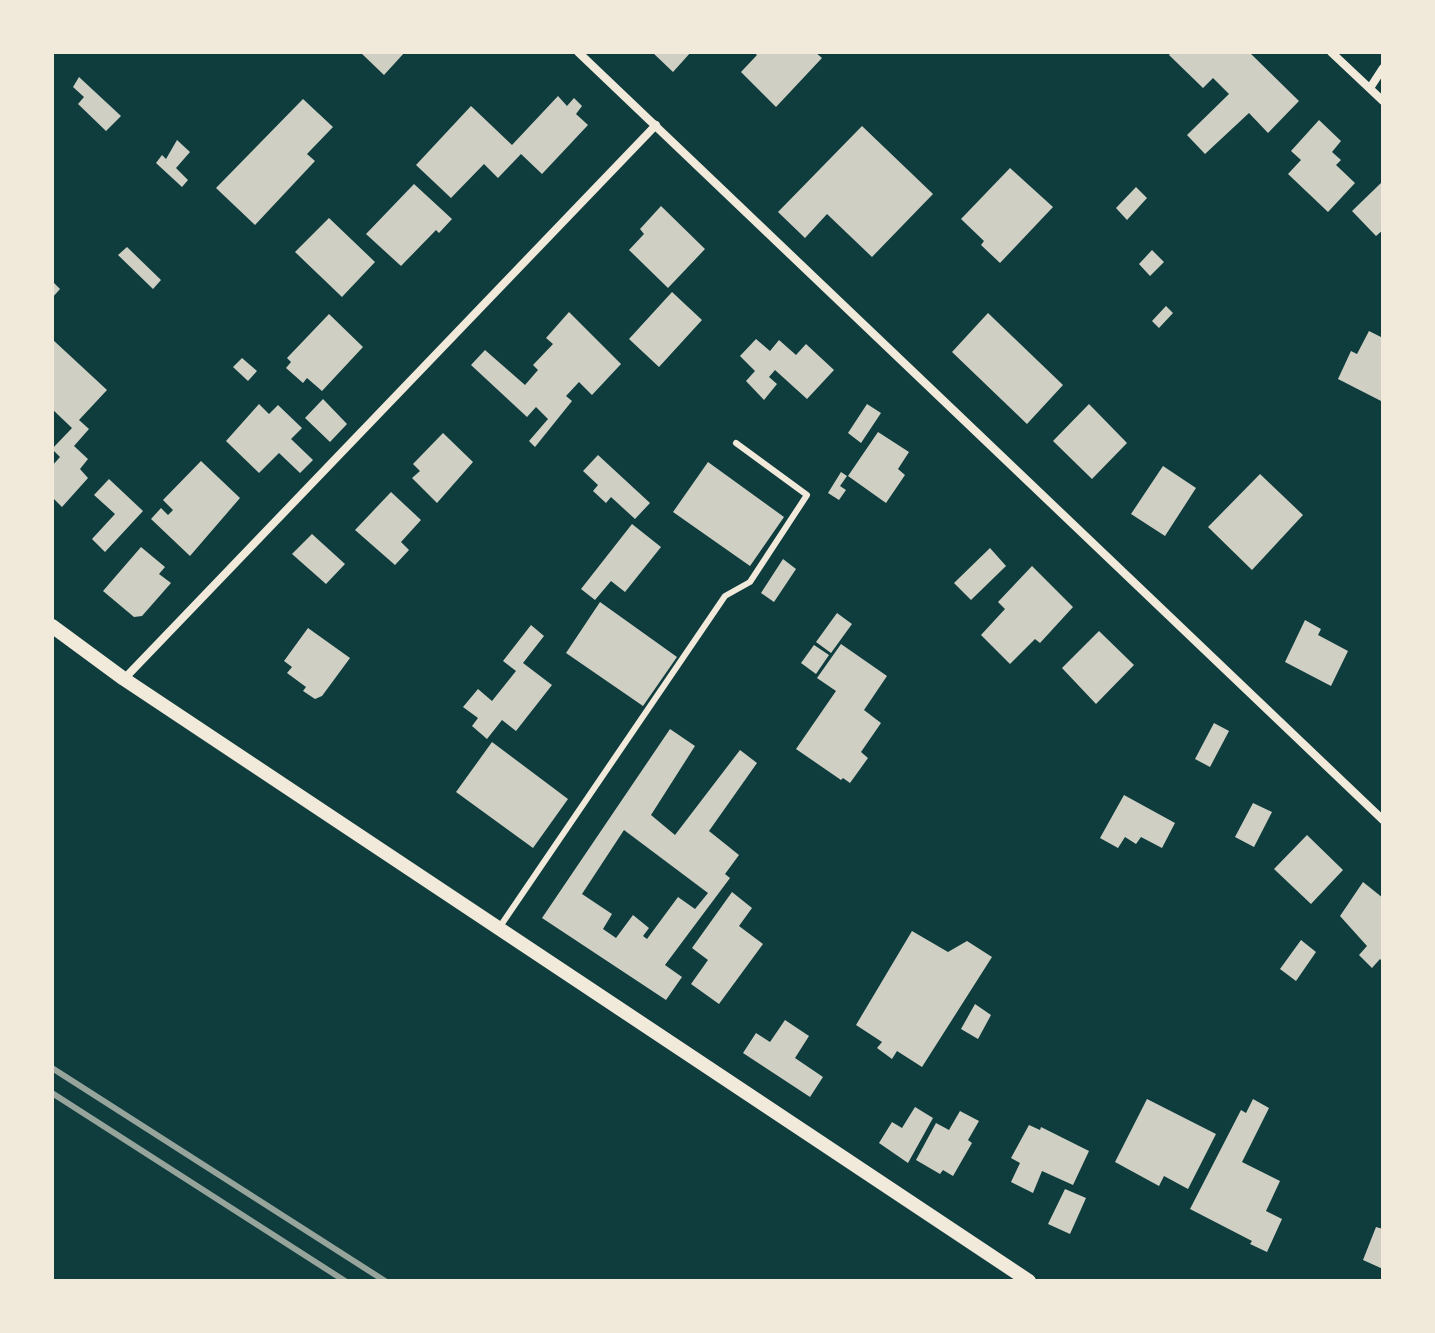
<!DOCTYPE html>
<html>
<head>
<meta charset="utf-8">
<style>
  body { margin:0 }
  #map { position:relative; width:1435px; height:1333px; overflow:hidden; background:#0f3d3e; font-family:Manrope,sans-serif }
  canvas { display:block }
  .frame { position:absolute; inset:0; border:54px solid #f1e9da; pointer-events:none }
</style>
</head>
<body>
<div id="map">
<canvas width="1435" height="1333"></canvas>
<div class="frame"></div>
</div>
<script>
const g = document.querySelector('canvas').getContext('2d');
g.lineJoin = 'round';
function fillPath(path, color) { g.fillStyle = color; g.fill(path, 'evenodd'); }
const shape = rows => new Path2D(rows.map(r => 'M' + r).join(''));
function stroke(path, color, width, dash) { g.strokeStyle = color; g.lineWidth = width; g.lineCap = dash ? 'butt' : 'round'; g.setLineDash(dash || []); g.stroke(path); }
const building = shape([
  [360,52,405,52,384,75],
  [652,52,691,52,673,72],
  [753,52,815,52,822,58,776,107,741,72,757,55],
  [1171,52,1249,52,1299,101,1268,133,1249,113,1205,154,1187,135,1229,94,1213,78,1203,88,1169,55],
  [79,77,121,116,106,131,78,104,84,97,73,87],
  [558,96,567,106,574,98,582,106,576,114,588,125,542,174,521,154,498,178,484,164,451,198,416,165,471,106,512,145],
  [303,99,333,127,307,154,315,161,255,225,216,188],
  [1319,120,1341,141,1332,152,1341,160,1336,165,1355,183,1328,212,1288,174,1301,160,1291,151],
  [862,126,933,194,872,257,827,214,805,238,778,212],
  [177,140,190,152,176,168,188,180,182,187,156,163,162,155,166,159],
  [1010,168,1053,207,1000,263,981,245,984,241,961,219],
  [1381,183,1383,185,1383,230,1376,236,1352,211],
  [414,184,452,219,439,233,436,230,401,266,366,234],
  [1136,187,1147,198,1127,220,1116,208],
  [661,206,705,249,668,288,629,250,644,234,640,229],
  [329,218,375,262,342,297,295,252],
  [127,247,161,280,153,289,118,255],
  [1152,250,1164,262,1150,276,1139,264],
  [52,281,60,289,52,298],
  [672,292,702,320,659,367,629,339],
  [1166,306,1173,313,1159,328,1152,321],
  [569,312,621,364,592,395,579,382,566,396,572,401,535,447,529,441,548,419,536,407,527,417,471,365,485,350,525,385,538,370,533,365,553,344,546,338],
  [988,313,1063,385,1027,424,952,352],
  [329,314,363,347,322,391,307,378,303,383,286,368,291,362,287,358],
  [1369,331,1383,338,1383,402,1338,379,1351,351,1357,354],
  [52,339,107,390,79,420,89,429,74,446,88,459,80,469,88,478,62,507,52,497,52,466,60,457,52,449,72,428,52,409],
  [756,339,770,351,779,340,796,355,806,344,834,370,807,399,775,370,769,377,777,384,764,400,746,381,755,371,740,356],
  [242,358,257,371,248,381,233,367],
  [323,399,347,424,330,442,305,418],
  [259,404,269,414,278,405,302,428,291,439,313,460,300,473,279,453,259,473,226,441],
  [867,404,881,413,861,443,848,433],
  [1089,404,1127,443,1092,479,1053,441],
  [878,432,909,452,898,469,905,475,886,503,848,476],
  [443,433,473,462,437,503,412,478,420,471,413,464],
  [598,455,650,503,635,519,611,497,606,503,593,491,598,485,583,471],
  [201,461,240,498,190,556,151,519,161,508,168,515,173,510,163,500],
  [708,462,784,517,750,566,673,512],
  [1163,466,1196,488,1165,536,1131,514],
  [841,472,847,476,840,486,846,490,839,500,828,493],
  [1260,474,1303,515,1252,570,1208,527],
  [109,479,143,511,105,552,92,539,115,514,94,495],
  [391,492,421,520,401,542,409,550,395,565,355,530],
  [632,524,661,547,625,592,611,581,595,600,581,589],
  [312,534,345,564,326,584,292,554],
  [141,547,165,567,159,574,171,583,142,616,134,617,103,591],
  [990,548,1006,566,971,600,954,583],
  [783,559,796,569,774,602,761,593],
  [1032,566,1073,607,1040,643,1035,639,1010,664,981,635,1005,609,998,602],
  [600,602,677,657,643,706,566,653],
  [837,613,852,624,831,653,816,642],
  [1305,620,1321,629,1318,635,1348,651,1331,686,1285,662],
  [531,625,544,636,523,663,552,685,516,731,502,720,487,739,472,726,478,718,463,707,478,689,492,701,516,671,503,661],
  [308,628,350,658,322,696,315,699,303,691,306,687,287,673,292,667,284,661],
  [1099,631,1134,665,1096,704,1062,668],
  [841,644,887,676,864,710,881,723,861,752,868,758,850,783,843,778,841,780,796,749,836,691,817,678],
  [814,645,829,655,816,674,801,663],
  [1214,723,1229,731,1210,767,1195,759],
  [670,729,695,746,651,815,675,835,740,750,757,763,709,831,739,855,725,874,730,878,665,965,682,977,666,1000,542,918],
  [624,830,708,893,695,909,678,897,647,939,643,936,649,928,633,915,616,938,603,929,612,914,582,894],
  [492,742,568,799,533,848,456,792],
  [1124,795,1175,823,1162,848,1141,837,1136,844,1125,837,1118,848,1100,838],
  [1253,803,1272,812,1254,847,1235,837],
  [1307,835,1343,870,1311,904,1274,869],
  [1363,882,1383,898,1383,962,1380,959,1372,968,1359,955,1367,946,1340,916],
  [732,892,752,908,739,926,763,944,719,1004,691,984,708,960,692,948],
  [912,931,948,952,967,941,992,957,922,1067,897,1051,892,1059,877,1048,882,1042,856,1025],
  [1301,940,1316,952,1296,981,1280,969],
  [975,1004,991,1015,978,1039,961,1029],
  [785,1020,809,1036,795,1058,823,1077,810,1097,743,1053,756,1033,770,1042],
  [1147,1099,1216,1134,1188,1189,1164,1176,1159,1186,1115,1162],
  [1253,1099,1269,1108,1242,1162,1280,1181,1266,1211,1282,1219,1267,1252,1250,1244,1252,1241,1190,1209,1241,1110,1246,1113],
  [915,1107,933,1118,908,1163,879,1143,892,1122,902,1128],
  [960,1111,979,1121,968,1140,972,1143,953,1176,943,1170,940,1174,916,1160,936,1123,949,1130],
  [1029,1125,1040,1130,1041,1127,1089,1151,1073,1185,1042,1171,1033,1193,1011,1182,1020,1163,1011,1158],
  [1065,1189,1086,1198,1070,1234,1048,1224],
  [1376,1227,1383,1229,1383,1269,1363,1260]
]);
const service = shape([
  [499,928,725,596,750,582,807,495,736,443]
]);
const minor = shape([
  [578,52,1383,820],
  [1331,52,1383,101],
  [1370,88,1383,68],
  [124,679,656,125]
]);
const tertiary = shape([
  [52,626,124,679,1029,1281]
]);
const rail = shape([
  [52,1068,385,1281],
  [52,1093,345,1281]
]);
fillPath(building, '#cfcfc3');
stroke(service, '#f1e9da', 6);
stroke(minor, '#f1e9da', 8);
stroke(tertiary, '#f1e9da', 14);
stroke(rail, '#97a49c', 6);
</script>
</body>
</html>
